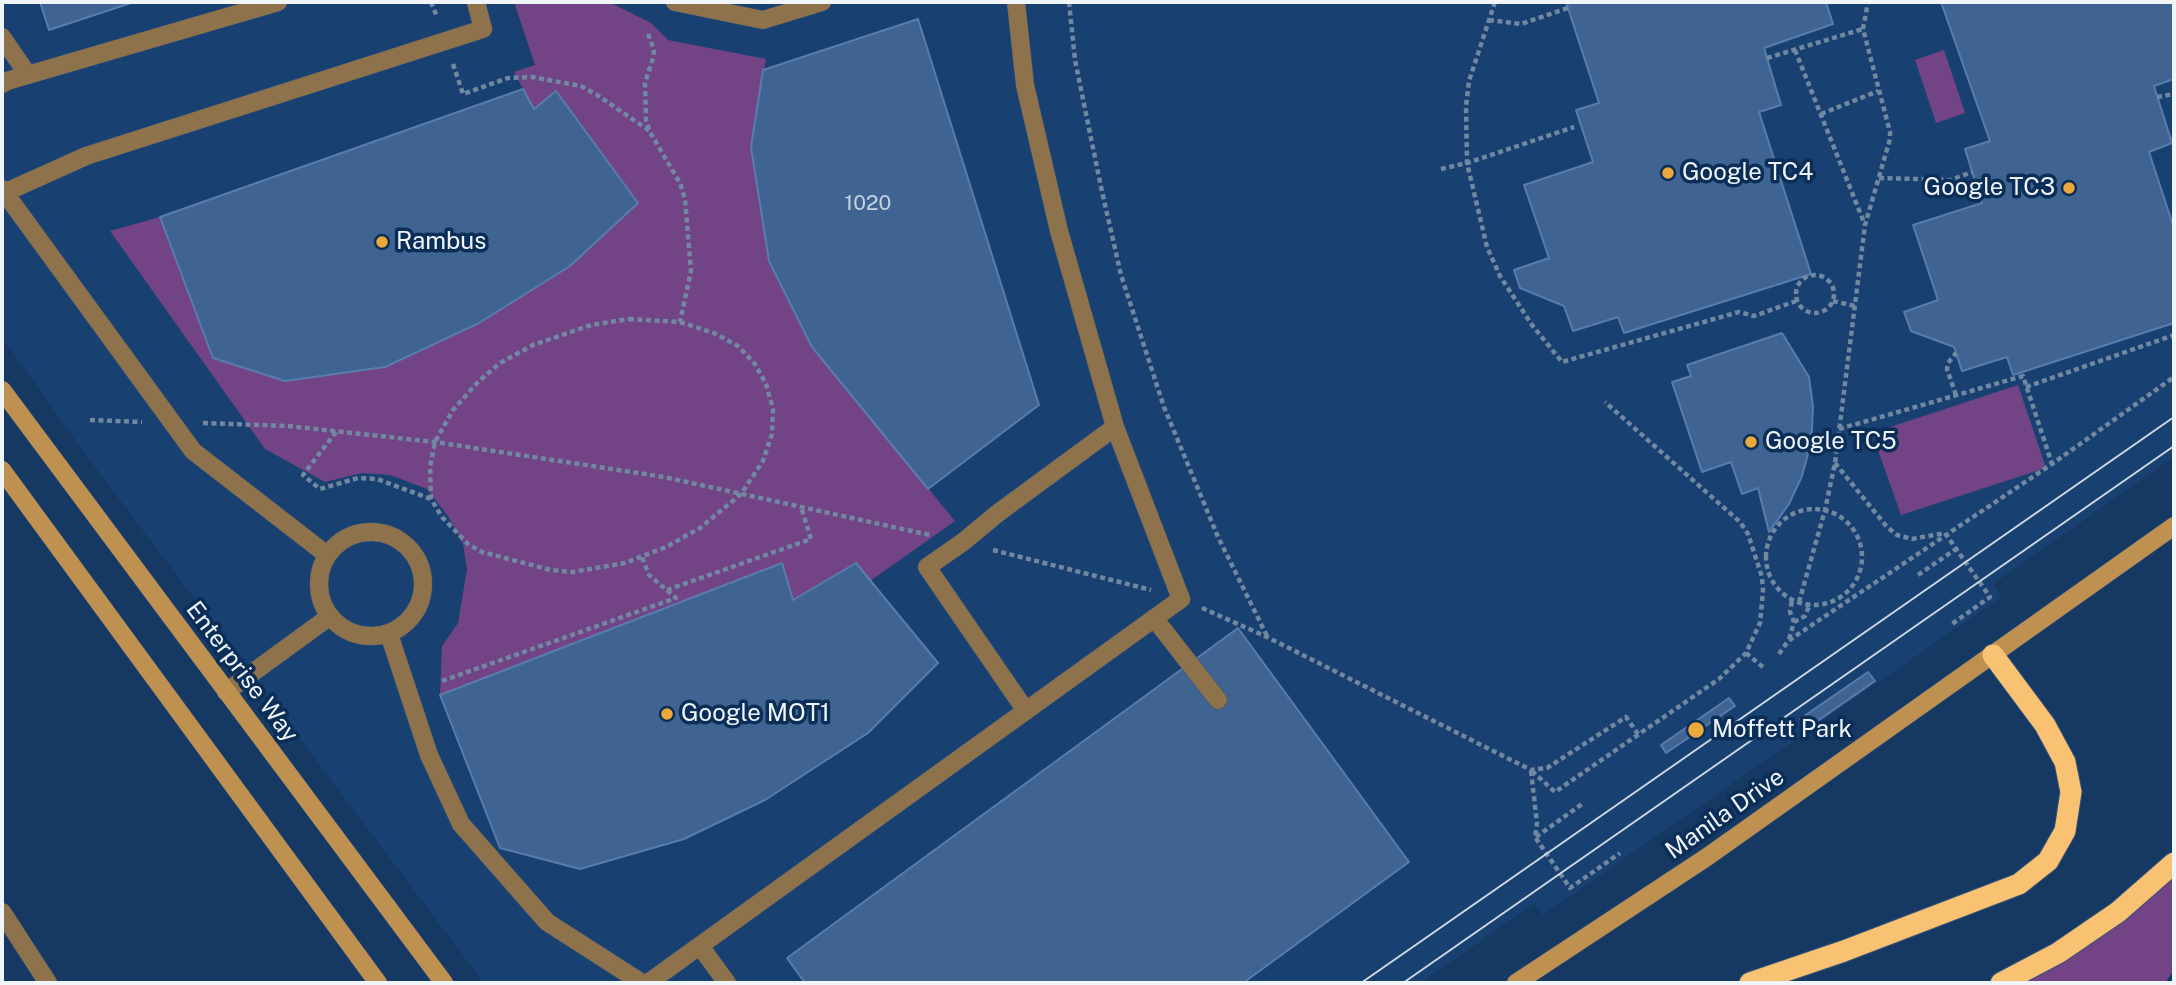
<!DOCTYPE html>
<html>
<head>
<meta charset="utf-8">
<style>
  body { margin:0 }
  #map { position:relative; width:2176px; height:985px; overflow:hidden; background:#163963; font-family:"Public Sans",sans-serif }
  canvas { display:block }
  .frame { position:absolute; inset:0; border:4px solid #f0f5fa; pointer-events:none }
</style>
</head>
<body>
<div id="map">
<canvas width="2176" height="985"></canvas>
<div class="frame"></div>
</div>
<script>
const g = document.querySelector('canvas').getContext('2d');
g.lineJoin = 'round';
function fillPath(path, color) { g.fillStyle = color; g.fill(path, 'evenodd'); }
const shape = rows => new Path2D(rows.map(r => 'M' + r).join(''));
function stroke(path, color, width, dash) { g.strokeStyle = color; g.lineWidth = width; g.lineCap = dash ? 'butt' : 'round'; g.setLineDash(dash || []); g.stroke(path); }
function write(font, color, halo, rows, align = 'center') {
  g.font = font + ' "Public Sans",sans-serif'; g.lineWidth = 7; g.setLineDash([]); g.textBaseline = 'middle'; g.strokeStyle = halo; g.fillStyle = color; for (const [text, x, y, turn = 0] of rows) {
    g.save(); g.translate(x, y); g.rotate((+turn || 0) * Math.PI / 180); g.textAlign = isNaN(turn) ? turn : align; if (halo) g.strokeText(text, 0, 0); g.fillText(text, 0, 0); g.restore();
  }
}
const built = shape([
  [2,2,2174,2,2174,457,1993,584,2001,597,1543,915,1534,904,1420,983,484,983,80,447,2,337]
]);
const green = shape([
  [514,2,609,2,651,23,668,40,766,59,751,147,769,261,812,347,955,521,870,581,855,563,793,600,782,563,440,695,442,646,458,623,467,569,463,544,448,516,427,489,390,475,362,473,325,482,265,449,110,231,160,217,213,358,285,381,385,367,479,323,570,266,637,203,556,91,534,109,514,72,535,65],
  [1944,50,1965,113,1936,123,1915,60],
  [2018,385,2046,468,1901,515,1872,433],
  [2174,877,2174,970,2165,983,2020,983]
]);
const building = shape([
  [40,2,134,2,49,30,40,2],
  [1566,2,1826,2,1833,24,1764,48,1781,105,1759,112,1811,274,1624,333,1618,317,1573,331,1564,306,1520,288,1514,270,1549,258,1524,185,1593,162,1576,110,1599,103,1566,2],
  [1941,2,2174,2,2174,79,2154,86,2172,143,2149,152,2174,228,2174,323,2013,375,2007,357,1962,371,1954,347,1911,331,1904,312,1938,300,1913,225,1982,203,1965,149,1990,141,1941,2],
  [918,19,1039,405,928,489,812,347,769,261,751,147,763,70,918,19],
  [523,89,534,109,556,91,638,203,570,266,479,323,385,367,285,381,213,358,160,217,523,89],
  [1782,333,1809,377,1813,407,1812,430,1808,454,1802,476,1789,504,1769,532,1758,488,1742,494,1731,462,1702,472,1672,382,1691,376,1687,365,1782,333],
  [782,563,793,600,856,563,938,663,868,733,765,800,684,839,580,869,500,848,440,695,782,563],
  [1238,628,1409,862,1243,983,805,983,787,958,1238,628],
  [1868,672,1875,681,1806,729,1800,719,1868,672],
  [1729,698,1735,706,1666,753,1661,745,1729,698]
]);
const path = shape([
  [431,2,437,17],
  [1069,2,1075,60,1101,187,1121,275,1164,407,1218,537,1267,636],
  [1495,2,1469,81,1466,106,1467,163,1487,247,1500,276,1532,325,1562,362,1739,312,1754,316,1796,301],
  [1489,20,1521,24,1568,8],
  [648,34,654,50,653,58,645,83,646,120,650,132,680,183,685,199,691,271,680,322],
  [1795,50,1865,225],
  [1767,58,1863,29],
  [453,64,463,94,508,78,532,77,581,86,597,95,650,131],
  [2157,97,2174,94],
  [1821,114,1878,91],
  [1441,169,1467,163,1574,127],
  [1879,178,1951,180,1972,172],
  '1796 294a19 19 0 1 1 38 0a19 19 0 1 1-38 0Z',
  [1833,301,1855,306],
  [629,319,680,322,714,333,738,346,755,364,766,384,773,409,772,434,763,461,741,494,700,528,666,547,625,563,573,572,551,570,482,552,468,544,442,517,431,499,430,467,435,442,453,410,477,383,500,363,533,345,591,325,629,319],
  [2026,387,2174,335],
  [1956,395,1947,369,1948,363,1956,353],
  [90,420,142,422],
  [203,423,288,426,435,442,664,477,930,535],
  [1839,429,2023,376,2052,464],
  [336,432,303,475,320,489,358,478,377,479,431,499],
  [1835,463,1887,527,1897,535,1912,539,1945,533,1990,597,1952,624],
  '1766 557a48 48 0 1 1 96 0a48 48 0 1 1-96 0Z',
  [993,550,1151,590],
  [1918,575,1956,549],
  [667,590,811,539,801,507],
  [1799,602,1825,510,1835,463,1865,225,1890,139,1890,132,1863,29,1868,2],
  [1202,608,1267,637,1531,770,1547,768,1626,717,1638,734],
  [1794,622,1805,616,1810,604],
  [1789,639,1794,622,1790,612,1792,600],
  [1746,653,1764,668],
  [1779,654,1788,641,2052,464,2174,377],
  [442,681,676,598,649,575,642,557],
  [1531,771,1537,823,1535,837,1570,888,1620,853],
  [1532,771,1555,792,1719,679,1746,653,1760,623,1763,591,1762,577,1748,534,1740,522,1605,402],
  [1536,837,1582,804]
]);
const lane = shape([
  [675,2,763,20,822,2],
  [2,37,28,75],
  [2,84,7,81,278,2],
  [2,189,193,451,327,555],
  [4,193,86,156,483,29,476,2],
  '319 584a52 52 0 1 1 104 0a52 52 0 1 1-104 0Z',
  [1154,618,1218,700],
  [389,634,429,755,461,824,547,922,642,983],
  [226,692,329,617],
  [1026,711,927,567,963,542,998,513,1115,427],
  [2,912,48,983],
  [700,946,727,983],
  [648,983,1181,599,1115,427,1059,231,1025,85,1016,2]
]);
const secondary = shape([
  [2,390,444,983],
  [2,470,378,983],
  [1516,983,1707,857,2174,526]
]);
const highway = shape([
  [1750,983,1844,951,2019,884,2048,861,2065,831,2071,792,2065,762,2045,725,1993,655],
  [2001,983,2058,953,2118,912,2174,863]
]);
const tram = shape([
  [1361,983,2174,417],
  [1403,983,2174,446]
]);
const markers = [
  [1668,173,7,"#eda83b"],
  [2069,188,7,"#eda83b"],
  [382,242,7,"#eda83b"],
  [1751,442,7,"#eda83b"],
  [667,714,7,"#eda83b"],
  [1696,730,9,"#eda83b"]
];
const numberNames = [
  ["1020",868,204]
];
const poiNames = [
  ["Google TC4",1682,173],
  ["Google TC3",2055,188,"right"],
  ["Rambus",396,242],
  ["Google TC5",1765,442],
  ["Google MOT1",681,714],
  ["Moffett Park",1712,730]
];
const streetNames = [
  ["Enterprise Way",242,672,53],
  ["Manila Drive",1725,814,-35]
];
fillPath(built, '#184071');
fillPath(green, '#724486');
fillPath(building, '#406492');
stroke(building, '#587dac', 2);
stroke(lane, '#355378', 19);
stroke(secondary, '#355378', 19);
stroke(highway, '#355378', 23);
stroke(path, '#7188a2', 4.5, [5, 3.5]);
stroke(lane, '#8e724b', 18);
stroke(secondary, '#be9151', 18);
stroke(highway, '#f9c273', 21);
stroke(tram, '#ced8e3', 2);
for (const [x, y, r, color] of markers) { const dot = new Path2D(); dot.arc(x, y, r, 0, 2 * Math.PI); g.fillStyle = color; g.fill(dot); stroke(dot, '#0a2e57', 2.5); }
write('21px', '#c4d1e0', null, numberNames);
write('24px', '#f0f5fa', '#0a2e57', poiNames, 'left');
write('24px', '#f0f5fa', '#0a2e57', streetNames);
</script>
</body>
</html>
